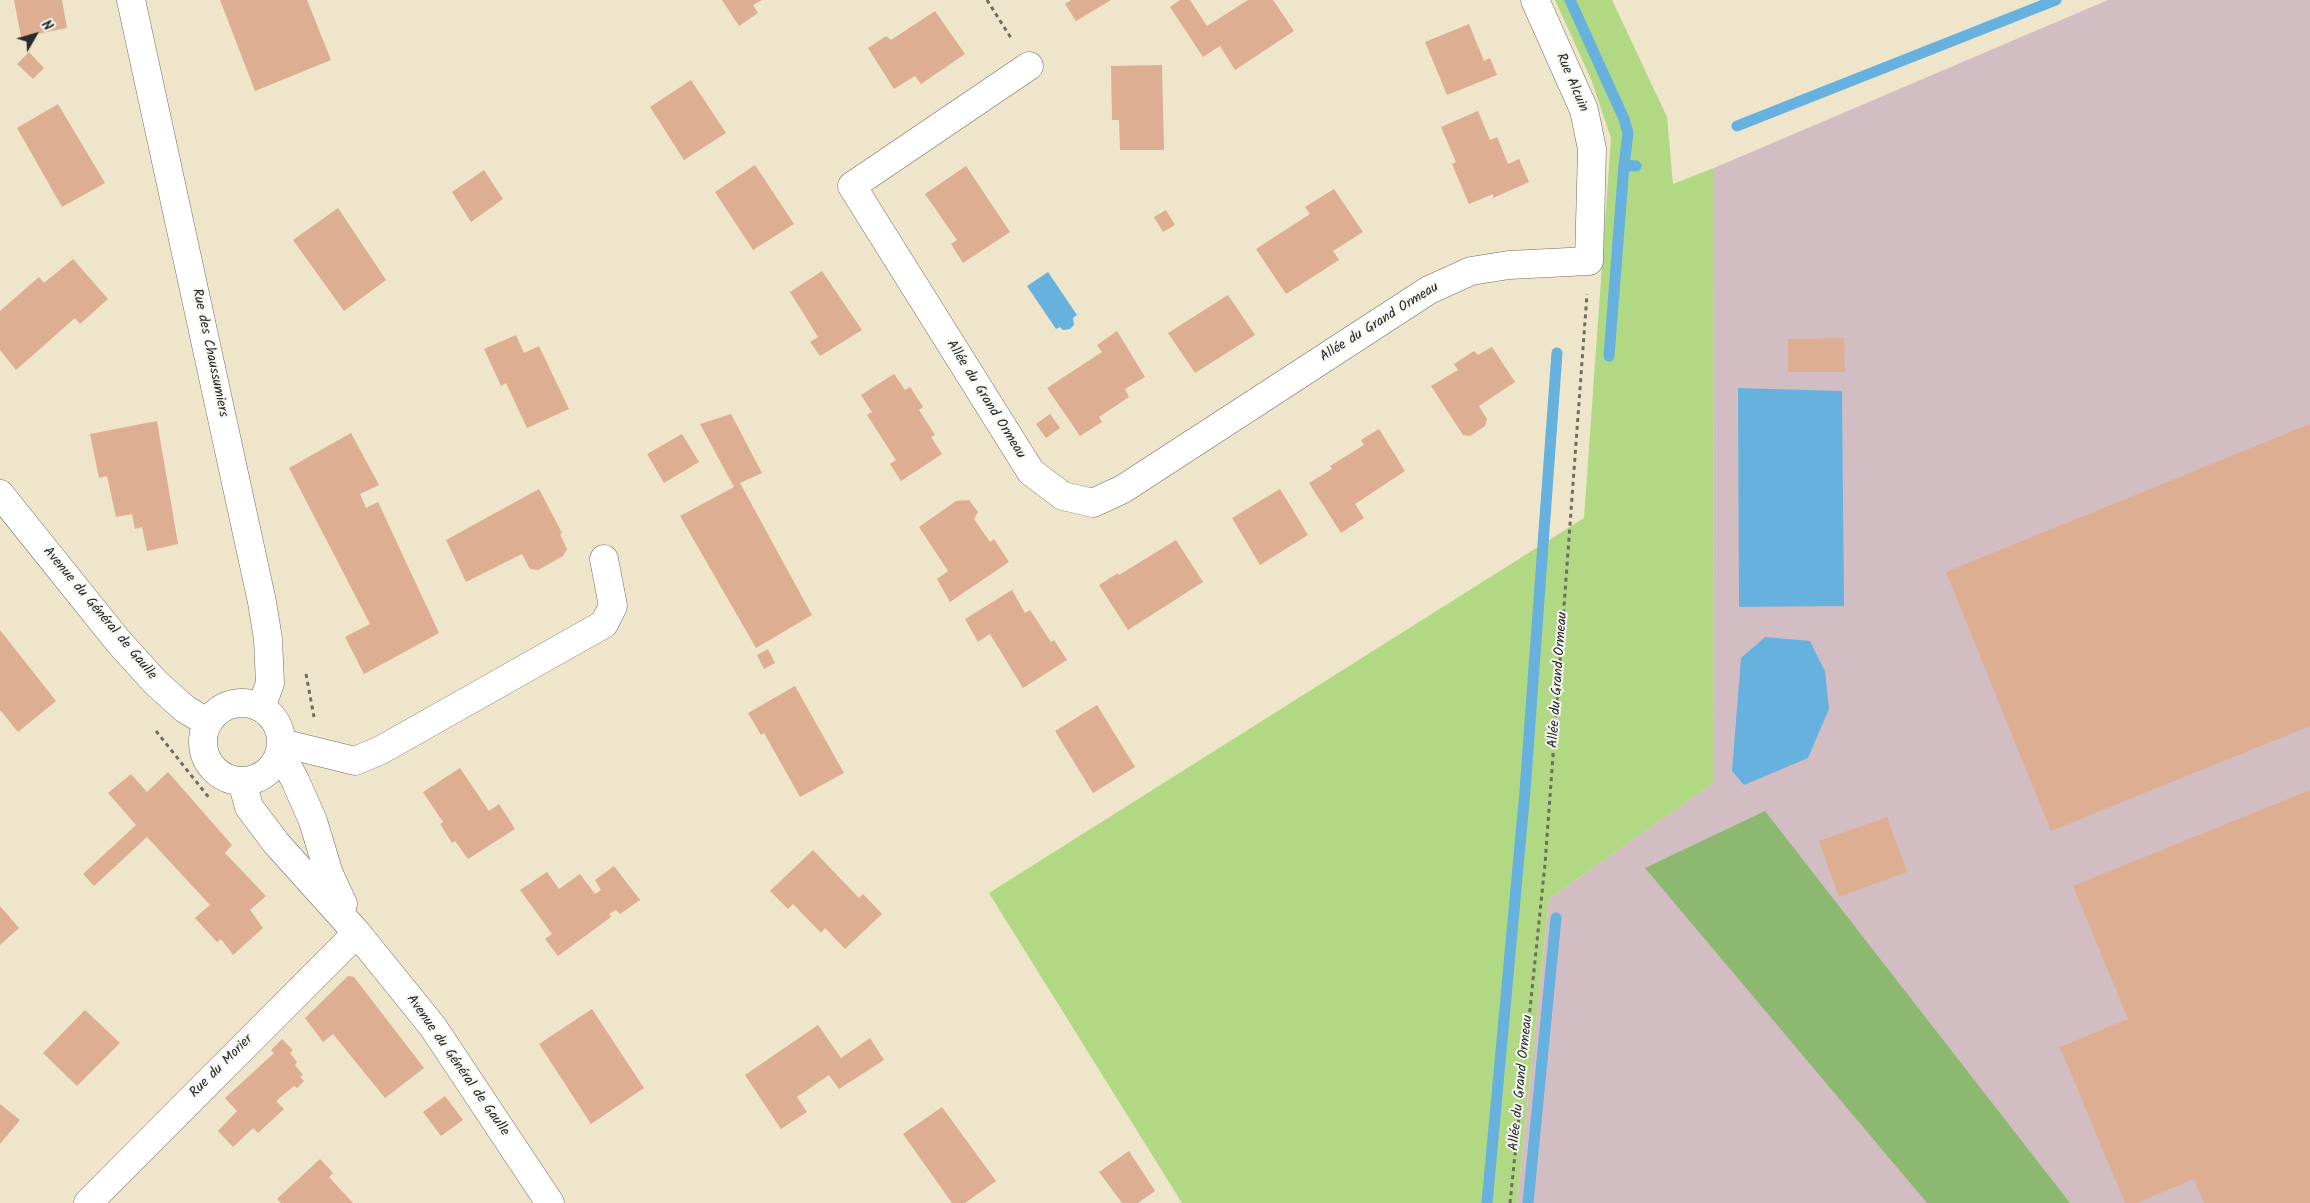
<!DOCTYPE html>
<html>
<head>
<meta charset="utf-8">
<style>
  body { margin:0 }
  #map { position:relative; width:2310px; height:1203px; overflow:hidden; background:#efe5ca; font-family:Kalam,sans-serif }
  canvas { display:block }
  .north { position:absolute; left:10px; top:10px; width:50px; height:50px; -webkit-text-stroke:4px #f6f6f2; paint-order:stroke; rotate:52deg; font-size:14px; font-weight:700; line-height:20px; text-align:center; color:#2b2b2b }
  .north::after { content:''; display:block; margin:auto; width:18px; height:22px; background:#2b2b2b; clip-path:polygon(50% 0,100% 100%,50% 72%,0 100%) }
</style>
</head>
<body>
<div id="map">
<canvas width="2310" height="1203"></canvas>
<div class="north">N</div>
</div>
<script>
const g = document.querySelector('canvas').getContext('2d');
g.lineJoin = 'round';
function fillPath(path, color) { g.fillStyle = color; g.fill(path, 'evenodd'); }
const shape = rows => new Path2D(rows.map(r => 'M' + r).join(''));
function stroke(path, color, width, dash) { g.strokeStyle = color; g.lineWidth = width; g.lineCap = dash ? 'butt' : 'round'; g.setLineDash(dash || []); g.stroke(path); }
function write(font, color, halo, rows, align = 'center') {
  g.font = font + ' Kalam,sans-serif'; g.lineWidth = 4; g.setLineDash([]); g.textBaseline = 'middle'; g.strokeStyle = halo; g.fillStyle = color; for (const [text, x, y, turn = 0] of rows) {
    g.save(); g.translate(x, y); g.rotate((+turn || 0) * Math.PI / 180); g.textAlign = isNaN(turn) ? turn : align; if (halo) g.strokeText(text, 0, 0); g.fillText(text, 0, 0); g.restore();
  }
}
const industrial = shape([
  [2108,0,2310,0,2310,1203,1517,1203,1549,899,1713,783,1714,168]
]);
const green = shape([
  [1555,0,1612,0,1667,117,1673,184,1714,168,1713,783,1549,899,1517,1203,1182,1203,989,893,1584,518,1611,138,1591,79]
]);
const forest = shape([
  [1765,811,2070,1203,1927,1203,1645,868]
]);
const water = shape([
  [1048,272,1077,315,1073,318,1074,325,1070,329,1063,330,1060,327,1056,329,1027,286],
  [1738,388,1842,391,1844,606,1739,607],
  [1765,637,1810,641,1825,671,1829,709,1808,758,1744,785,1732,771,1741,658]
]);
const stream = shape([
  [1570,0,1624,119,1628,133,1624,165],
  [1737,126,2056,0],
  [1609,356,1624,165,1636,166],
  [1487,1203,1525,791,1557,353],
  [1528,1203,1556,918]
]);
const building = shape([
  [14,0,62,0,67,28,21,37],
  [220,0,307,0,331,60,255,91],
  [722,0,762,0,753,5,758,13,739,26],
  [1071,0,1111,0,1076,21,1065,4],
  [1180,0,1190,0,1207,26,1248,0,1273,0,1294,31,1235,70,1220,46,1203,57,1170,7],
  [935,11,965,54,921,84,915,76,894,89,868,48,886,36,891,40],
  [1469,24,1484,61,1490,58,1497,75,1447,95,1425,42],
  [29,52,44,68,33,79,17,64],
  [1162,65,1164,150,1120,150,1119,120,1112,120,1111,66],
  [691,80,726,133,684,160,650,107],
  [58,104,105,183,62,207,17,128],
  [1478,111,1490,140,1497,137,1508,164,1519,159,1529,182,1493,198,1493,194,1469,204,1452,164,1456,162,1441,127],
  [755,165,794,224,753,250,715,192],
  [966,166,1010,232,963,263,951,244,957,240,925,194],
  [484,170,503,199,471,222,452,192],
  [1334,189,1363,232,1333,251,1339,260,1286,294,1256,249,1310,214,1305,207],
  [338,208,386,280,344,311,293,240],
  [1166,210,1175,225,1163,232,1154,217],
  [73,259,108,299,80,324,75,318,16,370,0,350,0,311,39,277,44,283],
  [822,271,862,330,820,356,810,342,818,337,790,292],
  [1228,295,1255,335,1195,373,1168,333],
  [1117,331,1145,377,1125,389,1129,397,1099,417,1102,422,1080,436,1047,388,1102,352,1097,345],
  [516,335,524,353,539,346,569,409,527,428,506,383,501,386,484,349],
  [1844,338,1845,372,1788,372,1788,339],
  [1492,347,1515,382,1479,406,1487,419,1485,426,1470,436,1463,435,1431,386,1458,370,1454,364,1474,351,1478,355],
  [894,374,905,390,910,387,923,407,919,410,935,435,931,437,942,454,901,481,890,464,896,460,867,415,872,412,861,395],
  [731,414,762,473,740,483,812,615,756,648,680,516,734,487,700,424],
  [1050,414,1060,428,1046,438,1036,424],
  [157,421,178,544,147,551,142,527,135,529,132,514,116,517,107,476,99,478,90,434],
  [2310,424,2310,726,2051,831,1946,572],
  [1379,429,1405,471,1355,504,1364,518,1341,533,1309,483,1332,469,1330,466,1364,445,1361,440],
  [351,433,379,485,360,494,366,508,378,502,439,633,364,674,345,637,370,624,289,468],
  [682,434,699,462,664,483,647,454],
  [539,489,562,533,560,534,567,549,563,556,538,570,530,569,522,554,466,582,446,540],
  [1280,489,1308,535,1260,565,1232,518],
  [969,500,978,512,974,519,990,542,994,539,1009,562,950,602,937,579,948,571,919,527,956,501],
  [1176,540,1203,582,1128,630,1099,585,1118,573,1119,575],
  [1012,590,1025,613,1030,610,1051,642,1054,640,1067,660,1023,688,990,634,978,642,965,619],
  [0,630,56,701,18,732,0,710],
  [768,649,775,663,764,669,757,655],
  [795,686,844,773,800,797,764,733,761,735,748,713],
  [1097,705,1135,767,1093,793,1055,731],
  [460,768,489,811,499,804,515,829,468,859,455,841,452,843,440,824,443,822,423,792],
  [168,772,232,845,225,853,266,896,250,910,263,928,233,955,221,939,217,942,195,918,210,905,147,837,94,886,83,874,136,825,108,793,131,774,147,792],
  [2310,790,2310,1203,2204,1203,2194,1179,2137,1203,2125,1203,2060,1047,2128,1019,2073,886],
  [1887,817,1907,872,1839,897,1819,841],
  [813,850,859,898,863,894,882,914,845,949,825,928,821,933,793,904,788,909,770,891],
  [614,866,640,900,620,914,616,910,609,914,611,917,558,956,545,939,552,934,520,890,547,872,559,889,580,874,595,894,601,890,595,880],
  [0,906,19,928,0,945],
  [348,976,354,977,424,1068,385,1098,333,1034,323,1042,305,1018],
  [592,1009,644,1088,591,1124,539,1044],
  [85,1010,120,1043,77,1086,43,1053],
  [818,1025,841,1058,870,1038,884,1060,839,1089,829,1075,797,1097,807,1112,781,1129,745,1075],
  [282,1039,293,1050,290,1053,297,1062,295,1065,303,1075,300,1077,304,1081,297,1088,294,1086,276,1101,284,1109,258,1133,253,1128,233,1147,218,1131,237,1111,225,1098,274,1053,271,1050],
  [445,1096,463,1120,441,1136,423,1112],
  [0,1104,20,1120,0,1144],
  [942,1107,996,1181,965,1203,952,1203,903,1134],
  [1129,1151,1155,1191,1138,1203,1122,1203,1099,1172],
  [320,1159,333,1173,329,1177,353,1203,281,1203,277,1199]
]);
const path = shape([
  [987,0,1011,38],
  [306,674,314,717],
  [156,731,210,799],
  [1510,1203,1545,864,1587,294]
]);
const minor = shape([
  [131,0,262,602,268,639,270,683,261,708],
  [1029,66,852,186,1031,472,1063,496,1093,503,1123,489,1429,290,1471,271,1509,265,1589,261,1592,149,1584,110,1535,0],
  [282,743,355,761,381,750,604,624,613,606,604,559],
  [88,1203,357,933]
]);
const tertiary = shape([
  [0,494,118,641,156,683,185,709,208,723],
  '203 742a39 39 0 1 1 78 0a39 39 0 1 1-78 0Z',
  [280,753,295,780,313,821,329,874,343,904],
  [242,781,249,807,276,843,357,933,433,1027,550,1203]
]);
const streetNames = [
  ["Rue Alcuin",1571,83,67],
  ["Allée du Grand Ormeau",1380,323,-32],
  ["Rue des Chaussumiers",209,353,78],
  ["Allée du Grand Ormeau",985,400,58],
  ["Avenue du Général de Gaulle",99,614,50],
  ["Allée du Grand Ormeau",1559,680,-86],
  ["Avenue du Général de Gaulle",457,1066,55],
  ["Rue du Morier",222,1067,-45],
  ["Allée du Grand Ormeau",1522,1083,-84]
];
fillPath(industrial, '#d2bec2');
fillPath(green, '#b1d882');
fillPath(forest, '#8cb870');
fillPath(water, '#67b1df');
stroke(stream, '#67b1df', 11);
fillPath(building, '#ddae91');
stroke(minor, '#706c63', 29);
stroke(tertiary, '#706c63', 29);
stroke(path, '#706c63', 3, [4, 4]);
stroke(minor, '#fff', 28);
stroke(tertiary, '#fff', 28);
write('14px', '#2b2b2b', '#f6f6f2', streetNames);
</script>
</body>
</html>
